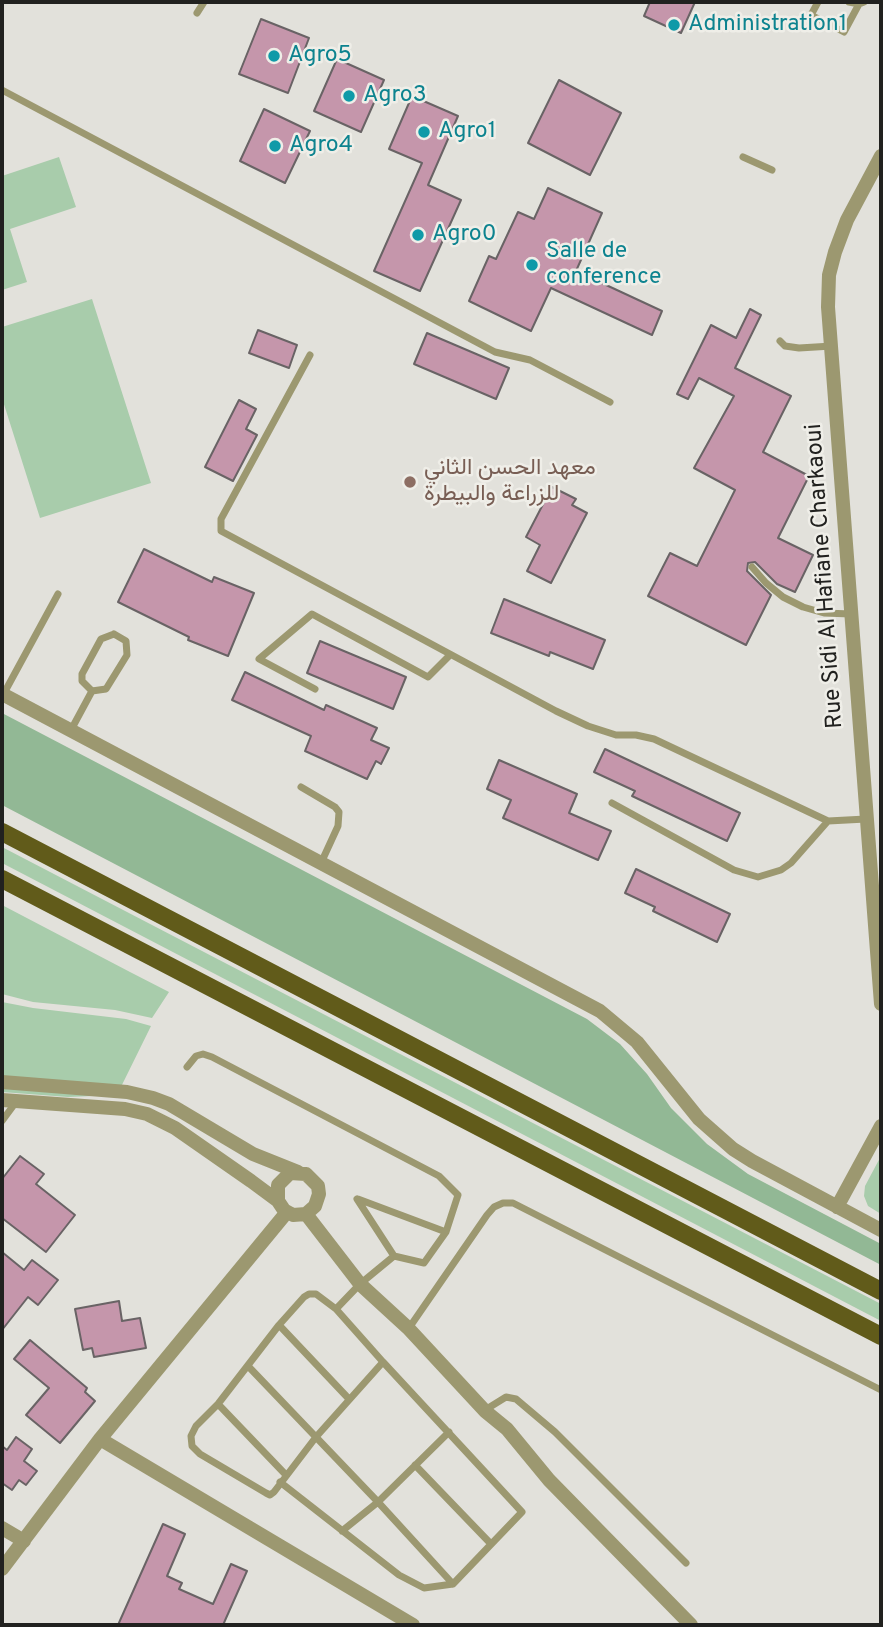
<!DOCTYPE html>
<html>
<head>
<meta charset="utf-8">
<style>
  body { margin:0 }
  #map { position:relative; width:883px; height:1627px; overflow:hidden; background:#e2e1db; font-family:Overpass,sans-serif }
  canvas { display:block }
  .frame { position:absolute; inset:0; border:4px solid #21211f; pointer-events:none }
</style>
</head>
<body>
<div id="map">
<canvas width="883" height="1627"></canvas>
<div class="frame"></div>
</div>
<script>
const g = document.querySelector('canvas').getContext('2d');
g.lineJoin = 'round';
function fillPath(path, color) { g.fillStyle = color; g.fill(path, 'evenodd'); }
const shape = rows => new Path2D(rows.map(r => 'M' + r).join(''));
function stroke(path, color, width, dash) { g.strokeStyle = color; g.lineWidth = width; g.lineCap = dash ? 'butt' : 'round'; g.setLineDash(dash || []); g.stroke(path); }
function write(font, color, halo, rows, align = 'center') {
  g.font = font + ' Overpass,Vazirmatn,sans-serif'; g.lineWidth = 5; g.setLineDash([]); g.textBaseline = 'middle'; g.strokeStyle = halo; g.fillStyle = color; for (const [text, x, y, turn = 0] of rows) {
    g.save(); g.translate(x, y); g.rotate((+turn || 0) * Math.PI / 180); g.textAlign = isNaN(turn) ? turn : align; if (halo) g.strokeText(text, 0, 0); g.fillText(text, 0, 0); g.restore();
  }
}
const green = shape([
  [59,157,76,207,10,229,27,282,2,290,2,176],
  [92,299,151,483,40,518,2,398,2,327],
  [2,847,881,1304,881,1321,2,863],
  [2,905,130,972,169,992,152,1018,115,1010,33,1002,2,994],
  [2,1002,33,1008,126,1019,151,1026,117,1095,68,1097,2,1092],
  [881,1156,881,1214,868,1206,864,1196,865,1186]
]);
const forest = shape([
  [2,713,587,1019,620,1044,647,1074,671,1108,707,1144,748,1174,881,1244,881,1265,2,805]
]);
const building = shape([
  [650,2,695,2,681,33,644,16,650,2],
  [261,19,309,38,288,93,239,74,261,19],
  [337,59,384,80,361,132,314,111,337,59],
  [559,80,621,113,590,175,528,143,559,80],
  [412,96,458,116,428,185,461,200,420,291,374,271,422,163,389,149,412,96],
  [264,109,310,131,285,183,240,161,264,109],
  [548,188,602,213,576,271,662,311,652,335,551,288,531,331,469,301,489,256,496,259,518,212,534,219,548,188],
  [750,309,761,315,735,368,791,396,763,452,809,476,778,538,813,555,795,592,777,584,755,562,748,563,747,571,771,595,746,645,648,596,670,553,697,566,735,490,694,468,734,396,699,378,688,399,677,394,711,325,736,338,750,309],
  [258,330,297,345,289,368,249,353,258,330],
  [427,333,509,368,496,399,414,364,427,333],
  [239,400,256,409,246,429,257,435,233,481,205,467,239,400],
  [552,487,576,499,572,505,587,513,551,583,527,571,540,545,526,537,552,487],
  [144,549,212,582,214,577,254,593,228,656,188,640,189,637,118,602,144,549],
  [504,599,605,640,593,669,550,652,549,656,491,633,504,599],
  [320,641,406,677,393,709,307,673,320,641],
  [245,672,324,710,326,705,377,728,371,740,389,748,381,764,376,761,367,779,305,751,311,736,232,700,245,672],
  [605,749,740,813,727,841,632,796,635,791,594,772,605,749],
  [499,760,577,794,569,813,611,831,598,860,503,818,511,800,487,789,499,760],
  [636,869,730,914,717,942,653,911,655,907,625,893,636,869],
  [20,1156,44,1174,36,1184,75,1215,46,1252,2,1218,2,1179,20,1156],
  [2,1252,24,1270,32,1260,58,1280,38,1305,28,1297,2,1330,2,1252],
  [119,1301,122,1321,140,1318,146,1348,94,1357,92,1348,83,1350,75,1309,119,1301],
  [30,1340,87,1388,85,1392,95,1401,60,1443,26,1415,49,1388,14,1359,30,1340],
  [16,1437,32,1449,24,1461,37,1471,26,1485,19,1480,12,1490,2,1483,2,1446,7,1450,16,1437],
  [163,1524,185,1534,167,1576,182,1583,179,1589,213,1604,231,1564,247,1571,223,1625,118,1625,163,1524]
]);
const lane = shape([
  [818,2,811,15,844,32,859,4],
  [849,2,859,4,864,2],
  [197,13,204,2],
  [2,90,495,352,530,360,610,402],
  [743,157,772,170],
  [780,341,785,346,799,348,832,346],
  [310,355,221,519,221,531,556,711,588,726,616,735,636,735,654,739,828,821,866,819],
  [752,567,766,583,783,597,803,607,824,613,851,614],
  [114,634,126,641,127,655,106,689,92,691,82,681,82,674,101,639,114,634],
  [315,689,259,659,312,614,428,677,450,655],
  [3,695,58,594],
  [71,730,92,691],
  [301,787,335,807,339,812,338,826,321,863],
  [612,803,734,870,758,877,781,870,791,863,828,821],
  [187,1067,196,1056,203,1054,212,1057,439,1176,458,1195,446,1232,424,1263,394,1256,357,1199],
  [2,1121,16,1102],
  [358,1199,446,1232],
  [336,1309,316,1294,309,1294,304,1297,279,1325,218,1404,196,1426,191,1436,192,1446,200,1454,266,1493,270,1495,274,1492,316,1437,383,1362,336,1309,360,1284,394,1256],
  [279,1325,349,1399],
  [409,1328,487,1215,494,1207,503,1203,513,1203,881,1390],
  [248,1366,378,1502,453,1584],
  [218,1404,286,1475],
  [485,1410,506,1397,516,1399,555,1432,686,1563],
  [415,1465,491,1544],
  [280,1482,399,1575,424,1588,453,1584,522,1512,383,1362],
  [342,1531,378,1502,449,1432]
]);
const street = shape([
  [881,156,847,220,835,252,829,275,828,307,881,1004],
  [2,694,600,1011,637,1042,699,1119,733,1149,752,1161,881,1230],
  [2,1082,127,1092,153,1098,169,1104,253,1154,298,1172],
  [2,1100,125,1109,147,1114,175,1128,251,1181,278,1201,284,1210,293,1215,306,1214,315,1206,319,1194,318,1186,306,1174,290,1173,278,1185,278,1201],
  [837,1207,881,1126],
  [306,1214,360,1284,408,1328,485,1411,507,1429,549,1480,691,1625],
  [100,1439,413,1625],
  [2,1528,24,1541],
  [2,1569,100,1439,287,1212]
]);
const primary = shape([
  [2,832,881,1291],
  [2,879,881,1336]
]);
const markers = [
  [674,25,7,"#0f9aa8"],
  [274,56,7,"#0f9aa8"],
  [349,96,7,"#0f9aa8"],
  [424,132,7,"#0f9aa8"],
  [275,146,7,"#0f9aa8"],
  [418,235,7,"#0f9aa8"],
  [532,265,7,"#0f9aa8"],
  [410,482,7,"#8d6e63"]
];
const cultureNames = [
  ["Administration1",688,25],
  ["Agro5",288,56],
  ["Agro3",363,96],
  ["Agro1",438,132],
  ["Agro4",289,146],
  ["Agro0",432,235],
  ["Salle de",546,252],
  ["conference",546,278]
];
const educationNames = [
  ["معهد الحسن الثاني",424,469],
  ["للزراعة والبيطرة",424,495]
];
const streetNames = [
  ["Rue Sidi Al Hafiane Charkaoui",826,576,-94]
];
fillPath(green, '#a8ccab');
fillPath(forest, '#92b895');
fillPath(building, '#c596ab');
stroke(building, '#696365', 2);
stroke(lane, '#9c9870', 7);
stroke(street, '#9c9870', 14);
stroke(primary, '#615b1a', 18);
for (const [x, y, r, color] of markers) { const dot = new Path2D(); dot.arc(x, y, r, 0, 2 * Math.PI); g.fillStyle = color; g.fill(dot); stroke(dot, '#efeee8', 2.5); }
write('23px', '#0d838f', '#efeee8', cultureNames, 'left');
write('23px', '#785e54', '#efeee8', educationNames, 'left');
write('23px', '#21211f', '#efeee8', streetNames);
</script>
</body>
</html>
